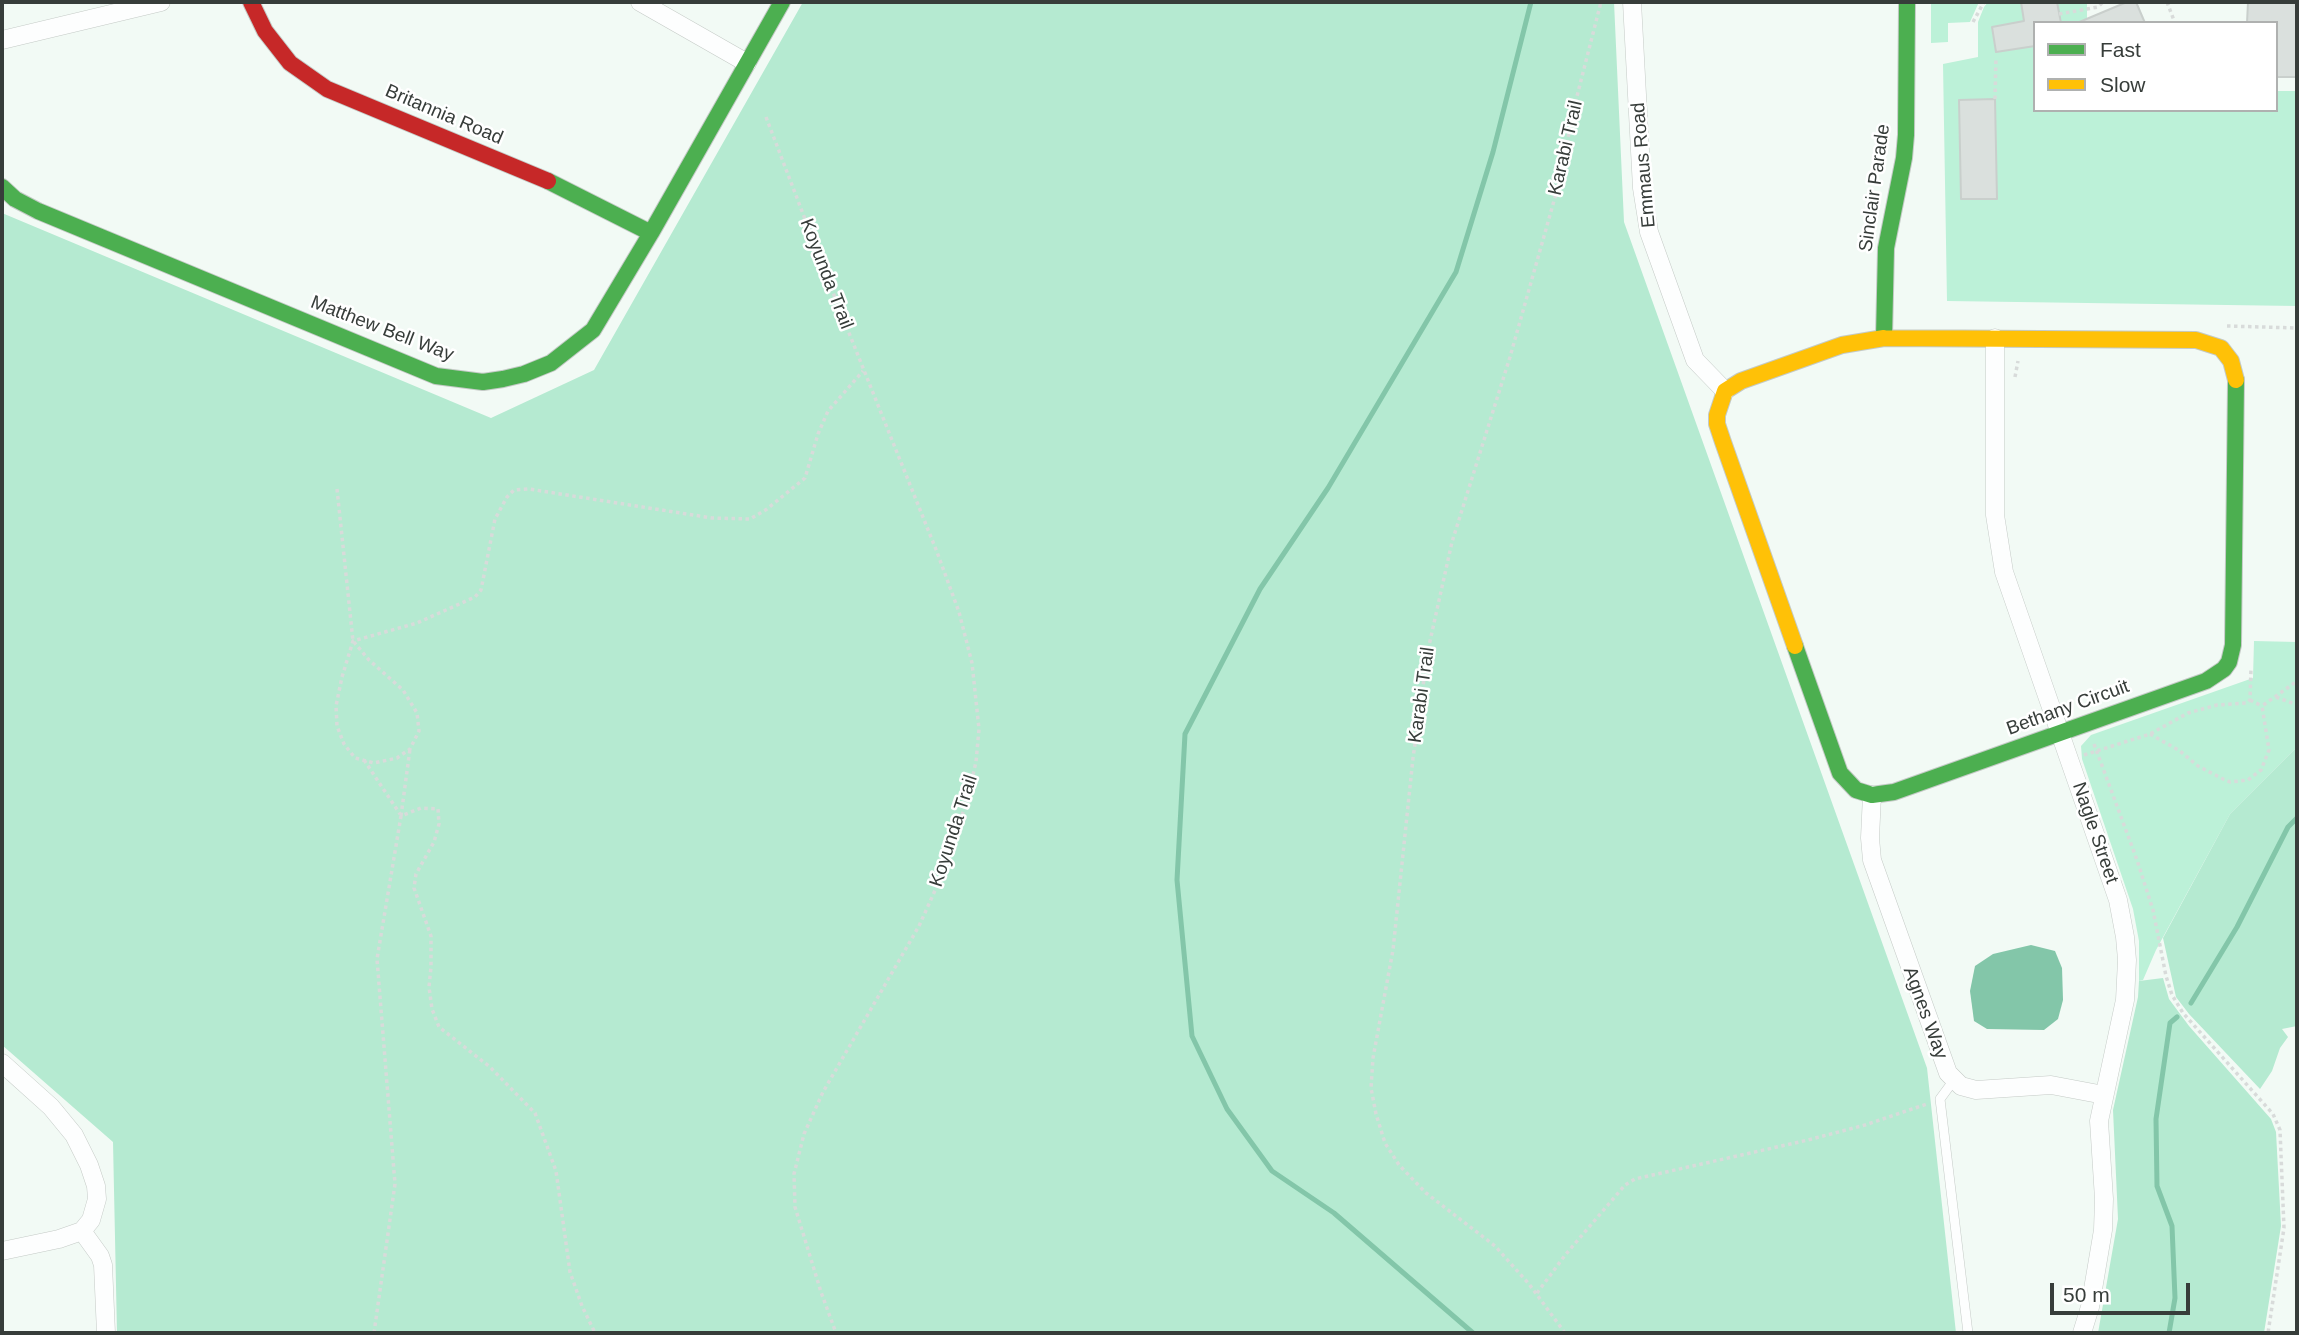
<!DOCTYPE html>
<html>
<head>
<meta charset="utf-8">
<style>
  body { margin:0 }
  #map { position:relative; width:2299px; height:1335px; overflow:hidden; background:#f2faf5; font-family:Arial,sans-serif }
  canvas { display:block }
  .frame { position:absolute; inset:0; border:4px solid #373d3a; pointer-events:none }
  .legend { position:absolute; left:2033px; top:21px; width:245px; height:91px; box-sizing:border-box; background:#fff; border:2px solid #afb1b0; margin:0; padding:9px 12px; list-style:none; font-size:21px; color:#373d3a }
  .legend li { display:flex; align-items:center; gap:14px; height:35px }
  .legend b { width:35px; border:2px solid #afb1b0 }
  .scale { position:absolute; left:2050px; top:1283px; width:140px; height:32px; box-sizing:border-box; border:4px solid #373d3a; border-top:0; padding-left:9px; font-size:21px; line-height:24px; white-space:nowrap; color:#373d3a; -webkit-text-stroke:5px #fff; paint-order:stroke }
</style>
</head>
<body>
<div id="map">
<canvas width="2299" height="1335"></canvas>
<div class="frame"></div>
<ul class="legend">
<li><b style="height:9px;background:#4caf50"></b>Fast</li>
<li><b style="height:9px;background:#ffc107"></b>Slow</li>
</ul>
<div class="scale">50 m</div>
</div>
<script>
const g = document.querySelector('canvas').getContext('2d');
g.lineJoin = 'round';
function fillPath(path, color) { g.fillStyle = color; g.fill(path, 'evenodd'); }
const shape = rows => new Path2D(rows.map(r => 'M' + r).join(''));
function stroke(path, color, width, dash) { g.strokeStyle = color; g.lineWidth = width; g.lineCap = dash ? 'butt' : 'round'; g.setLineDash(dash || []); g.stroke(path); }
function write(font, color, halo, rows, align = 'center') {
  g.font = font + ' Arial,sans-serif'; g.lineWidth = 5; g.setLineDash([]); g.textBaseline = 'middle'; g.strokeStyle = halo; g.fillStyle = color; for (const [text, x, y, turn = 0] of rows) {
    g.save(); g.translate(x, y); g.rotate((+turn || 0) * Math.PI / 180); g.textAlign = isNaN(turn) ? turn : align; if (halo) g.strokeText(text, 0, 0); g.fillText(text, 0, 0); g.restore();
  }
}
const green = shape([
  [1931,2,1979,2,1970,22,1948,23,1948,42,1931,43],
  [1988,2,2087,2,2087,23,2035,23,2035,110,2276,110,2276,91,2297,91,2297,306,1947,301,1943,64,1978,57,1978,22,1984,7],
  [2254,641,2297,642,2297,747,2230,814,2156,950,2143,980,2139,981,2139,941,2133,909,2082,759,2081,746,2091,735,2253,678]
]);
const forest = shape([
  [803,2,1614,2,1624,222,1927,1068,1956,1333,117,1333,113,1142,2,1045,2,213,491,418,594,370],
  [2297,747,2297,1026,2282,1029,2288,1037,2280,1048,2272,1071,2260,1089,2189,1014,2176,997,2163,938,2230,814],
  [2163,978,2169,999,2189,1026,2271,1119,2276,1132,2281,1226,2264,1333,2098,1333,2118,1219,2113,1110,2138,997,2139,981]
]);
const water = shape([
  [2031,945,2055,951,2062,968,2063,1000,2058,1019,2044,1030,1987,1029,1974,1021,1970,991,1975,966,1993,954]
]);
const stream = shape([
  [2191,1003,2237,927,2288,827,2297,818],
  [1473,1333,1334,1213,1272,1171,1227,1109,1192,1036,1177,880,1185,734,1260,589,1328,488,1456,272,1493,152,1531,2],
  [2169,1333,2175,1298,2172,1226,2157,1186,2156,1119,2170,1023,2177,1017]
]);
const building = shape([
  [2021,2,2057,2,2061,23,2035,23,2035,46,1996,52,1992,27,2024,21,2021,2],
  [2127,2,2136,2,2145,23,2077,23,2127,2],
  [2248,2,2297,2,2297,77,2276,77,2276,23,2247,23,2248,2],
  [1995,99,1997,199,1961,199,1959,100,1995,99]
]);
const path = shape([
  [2167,2,2175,23],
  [2059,14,2098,7,2103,2],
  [1973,22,1984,2],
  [1995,99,1996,57],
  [766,117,839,308,937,552,959,612,972,663,979,729,976,762,968,796,947,864,919,926,823,1092,804,1134,794,1174,795,1207,821,1292,836,1333],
  [2227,326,2297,328],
  [2015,377,2018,361],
  [337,489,353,641,369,660,403,690,417,713,419,731,410,749,397,758,374,763,355,758,344,744,337,726,336,706,342,677,353,641,417,623,475,597,481,590,495,519,507,497,514,490,529,489,712,518,750,519,767,509,805,478,818,434,828,411,863,371],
  [2276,697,2297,705],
  [2250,700,2262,706],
  [2150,734,2180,751,2198,766,2223,779,2230,782,2248,780,2261,770,2269,750,2262,706,2297,681],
  [2094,744,2137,860,2153,910,2166,976,2172,995,2183,1013,2273,1114,2280,1130,2284,1228,2268,1333],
  [2084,755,2150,734,2188,713,2217,705,2247,703,2250,700,2251,668],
  [364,760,400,814],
  [401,816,410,749],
  [1537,1293,1566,1254,1625,1185,1635,1179,1808,1140,1865,1125,1927,1104],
  [374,1333,395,1184,377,959,401,816,421,808,438,809,439,824,434,842,416,874,414,888,431,936,431,967,429,987,432,1009,439,1027,490,1067,535,1113,556,1171,570,1272,582,1306,595,1333],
  [1565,1333,1529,1284,1495,1246,1426,1193,1399,1165,1385,1143,1376,1114,1371,1088,1373,1058,1393,950,1413,758,1428,650,1452,542,1510,357,1559,183,1574,108,1601,2]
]);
const lane = shape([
  [1954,1080,1940,1099,1968,1333]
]);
const street = shape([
  [640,2,747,63],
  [1632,2,1642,188,1649,232,1695,360,1725,391],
  [2,40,161,2],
  [1995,338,1995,515,2004,572,2118,900,2125,937,2127,960,2125,1000,2099,1121,2104,1199,2103,1230,2090,1307,2082,1333],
  [1872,795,1870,838,1872,860,1948,1073,1961,1086,1976,1090,2051,1085,2104,1095],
  [2,1063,51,1107,74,1135,89,1165,96,1186,97,1199,91,1220,82,1231,100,1256,103,1265,106,1333],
  [2,1251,59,1239,82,1231]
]);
const fast = shape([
  [548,181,651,233],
  [2,187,15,199,38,211,436,376,483,382,503,379,524,374,551,363,593,330,651,233,782,2],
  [1884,338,1886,248,1904,158,1906,135,1907,2],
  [1795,646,1840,773,1856,790,1872,795,1894,792,2206,681,2224,669,2229,662,2233,645,2236,380]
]);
const slow = shape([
  [1884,338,2196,340,2221,348,2231,361,2236,380],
  [1795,646,1723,442,1717,424,1717,415,1725,391,1741,381,1842,345,1884,338]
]);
const jam = shape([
  [251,2,265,31,290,63,327,89,548,181]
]);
const streetNames = [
  ["Britannia Road",444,115,23],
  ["Karabi Trail",1566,148,-77],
  ["Emmaus Road",1644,165,-95],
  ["Sinclair Parade",1875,188,-82],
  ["Koyunda Trail",826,274,69],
  ["Matthew Bell Way",382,329,21],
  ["Karabi Trail",1422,695,-82],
  ["Bethany Circuit",2068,708,-20],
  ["Koyunda Trail",954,831,-72],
  ["Nagle Street",2095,833,71],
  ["Agnes Way",1925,1013,70]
];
fillPath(green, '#bcf1d8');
fillPath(forest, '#b5ead1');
fillPath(water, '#83c6a9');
stroke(stream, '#83c6a9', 5);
fillPath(building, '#dae0dd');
stroke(building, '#c9cfcc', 2);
stroke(lane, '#c4cac6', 10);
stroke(street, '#c4cac6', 19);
stroke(fast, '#c4cac6', 18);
stroke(slow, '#c4cac6', 18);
stroke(jam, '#c4cac6', 18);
stroke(path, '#d8dbda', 3.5, [3.5, 3.5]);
stroke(lane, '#fdfefe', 9);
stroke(street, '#fdfefe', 18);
stroke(fast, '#4caf50', 16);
stroke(slow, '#ffc107', 16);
stroke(jam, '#c62828', 16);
write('19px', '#373d3a', '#fff', streetNames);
</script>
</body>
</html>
